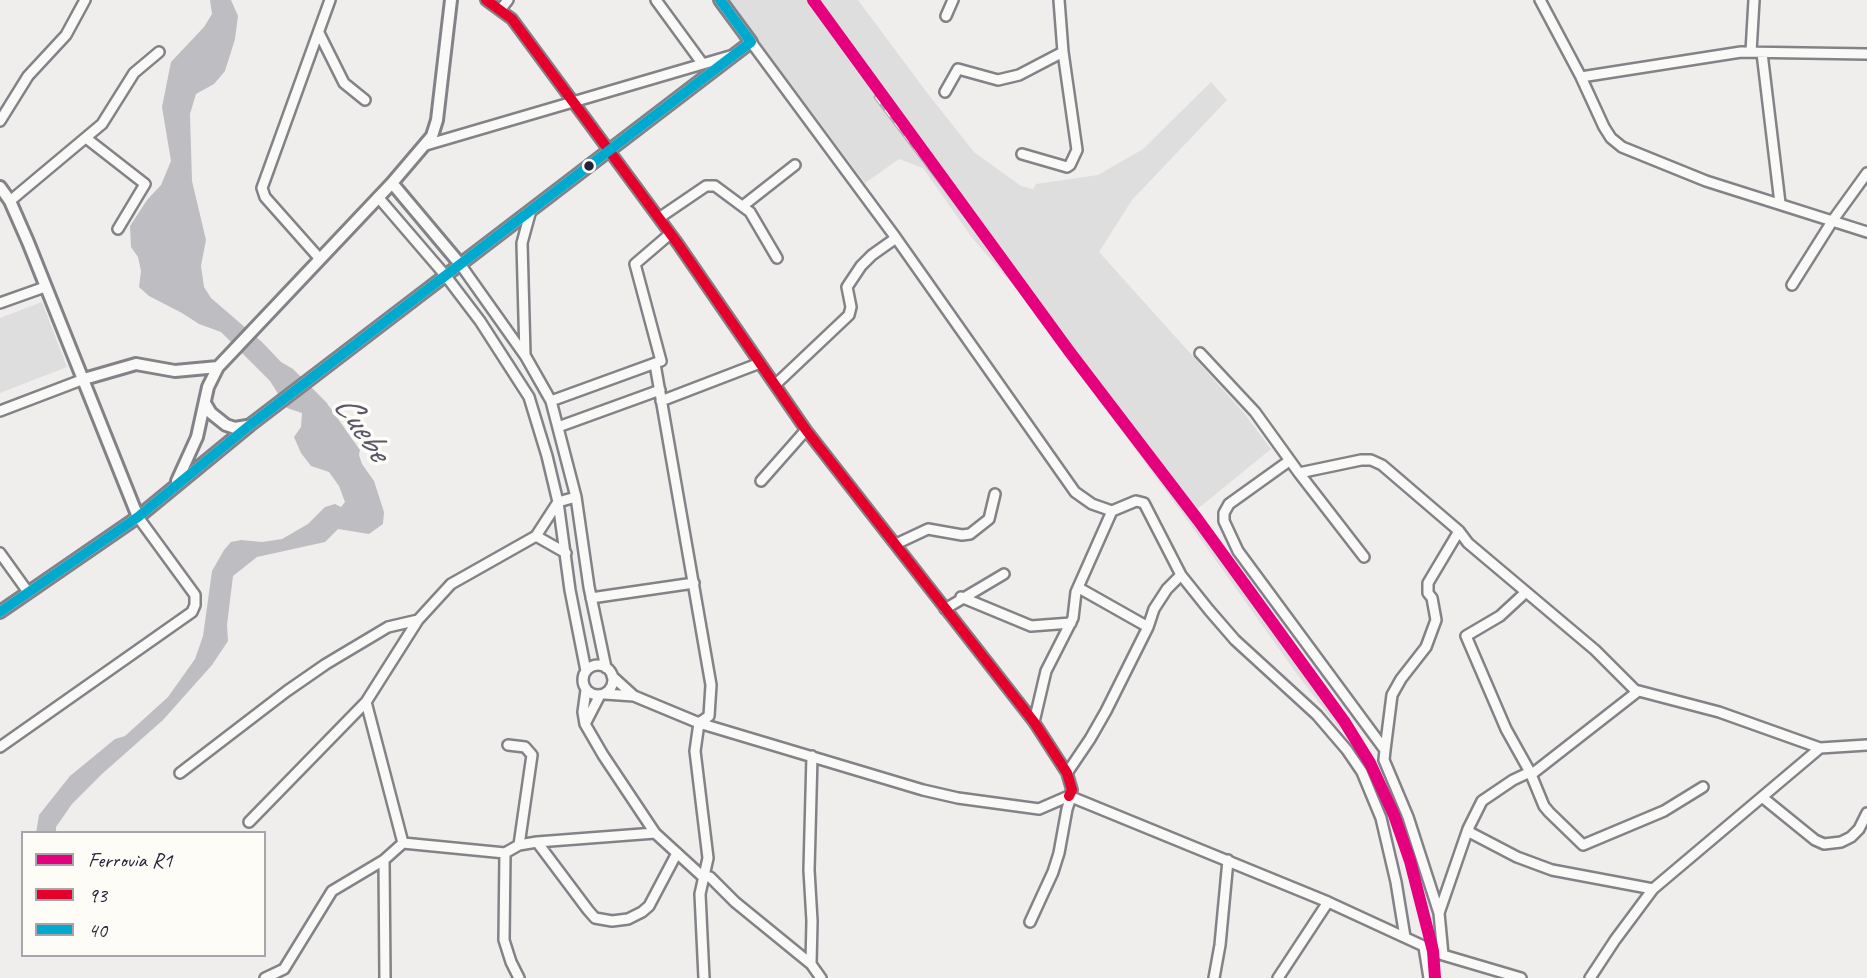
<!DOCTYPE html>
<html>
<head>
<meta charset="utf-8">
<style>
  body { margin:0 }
  #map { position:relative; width:1867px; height:978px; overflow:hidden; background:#efeeed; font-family:Caveat,sans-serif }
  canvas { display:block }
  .legend { position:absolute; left:21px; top:831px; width:245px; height:126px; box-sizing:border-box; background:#fdfcf7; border:2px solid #a5a5ac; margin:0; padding:9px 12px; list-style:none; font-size:21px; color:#22223b }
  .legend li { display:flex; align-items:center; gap:14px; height:35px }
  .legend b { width:35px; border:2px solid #a5a5ac }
</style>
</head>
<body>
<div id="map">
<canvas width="1867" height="978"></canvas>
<ul class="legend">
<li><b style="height:9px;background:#e5007d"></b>Ferrovia R1</li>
<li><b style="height:9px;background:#e4002b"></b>93</li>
<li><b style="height:9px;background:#00a9ce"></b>40</li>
</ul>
</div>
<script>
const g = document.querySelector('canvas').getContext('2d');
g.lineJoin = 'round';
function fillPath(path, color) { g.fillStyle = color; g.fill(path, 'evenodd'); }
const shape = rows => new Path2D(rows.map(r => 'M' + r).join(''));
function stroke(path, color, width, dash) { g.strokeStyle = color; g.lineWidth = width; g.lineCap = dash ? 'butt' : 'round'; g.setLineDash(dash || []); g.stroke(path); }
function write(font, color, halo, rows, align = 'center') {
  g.font = font + ' Caveat,sans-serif'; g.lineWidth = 7; g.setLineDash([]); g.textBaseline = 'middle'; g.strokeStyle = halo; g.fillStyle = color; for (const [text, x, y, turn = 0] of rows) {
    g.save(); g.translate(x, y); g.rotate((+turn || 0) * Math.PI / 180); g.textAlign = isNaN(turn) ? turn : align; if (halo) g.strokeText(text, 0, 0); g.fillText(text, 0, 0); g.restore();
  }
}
const built = shape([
  [728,0,858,0,928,94,974,152,1021,186,1033,189,1036,184,1098,175,1143,149,1211,82,1227,100,1132,200,1099,252,1244,413,1271,449,1195,511,1329,692,1341,731,1297,674,1185,517,1021,294,973,239,923,168,899,159,865,183],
  [42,302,67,367,0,393,0,318]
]);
const water = shape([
  [210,0,231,0,238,16,235,39,225,71,214,84,196,94,190,114,192,181,206,240,201,266,204,287,211,298,262,342,281,362,293,369,326,402,360,450,359,455,362,464,374,481,384,512,383,524,369,534,338,529,325,542,257,557,233,576,227,625,228,641,212,665,163,720,102,774,72,804,56,827,56,833,36,833,39,815,70,776,115,739,125,736,168,697,195,659,203,636,212,571,224,550,231,542,241,540,262,542,282,539,308,524,325,507,335,504,341,507,345,502,339,486,329,472,311,466,301,453,294,437,301,427,302,413,287,408,270,381,221,332,199,324,182,313,149,296,139,287,141,271,138,257,131,247,130,226,147,200,161,185,171,161,162,107,171,62,204,27,212,14]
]);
const minor = shape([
  [486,0,512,19,678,244,806,430,1034,722,1067,773,1072,790,1069,796],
  [656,0,702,63],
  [1540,0,1581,77,1604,127,1611,138,1622,147,1706,181,1867,232],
  [501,9,508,0],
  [946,16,953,0],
  [319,33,344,83,365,100],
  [751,42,896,238,1075,492,1092,504,1112,511,1136,501,1144,503,1181,575,1209,610,1235,640,1317,715,1347,750,1362,772,1381,818,1396,882,1405,937],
  [1751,52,1754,0],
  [1762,53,1780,203],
  [1581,77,1741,52,1867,54],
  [945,92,958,69,998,80,1019,75,1063,52],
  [0,121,28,76,66,35,85,0],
  [86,138,145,184,118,229],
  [426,145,730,56],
  [1022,154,1067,167,1070,165,1077,150,1063,52,1059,0],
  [378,197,445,275,480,321,529,397,547,456,558,502,570,590,586,671],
  [10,201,102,124,134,73,159,52],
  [744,205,795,165],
  [659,218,706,186,715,186,750,212,777,258],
  [320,259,265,197,262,188,330,0],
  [460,264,526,357,551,401,576,497,589,587,606,668],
  [1792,285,1833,220,1867,173],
  [0,303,45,287],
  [1200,353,1255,412,1299,473,1361,460,1371,460,1382,465,1459,531,1468,543,1595,650,1635,690,1719,712,1820,748,1867,745],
  [525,355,522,243,531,210],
  [655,364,711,685,709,716,699,723,695,751,708,858,700,894,704,978],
  [775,385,849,315,851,307,847,287,861,266,872,255,896,238],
  [551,401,661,361,635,264,670,234],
  [661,401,760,363],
  [0,411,84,379],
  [558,427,660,390],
  [1289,461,1229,504,1224,513,1224,521,1238,551,1385,750,1384,760,1408,817,1439,913,1443,955],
  [1299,473,1364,557],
  [761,481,806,430],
  [536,536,566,553],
  [896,544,928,529,962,535,970,534,989,519,995,494],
  [0,553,28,592],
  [1079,588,1148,627],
  [1526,592,1500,616,1466,636,1506,729,1530,772,1544,806,1549,812,1583,845,1664,811,1703,787],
  [961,597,1031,626,1071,623],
  [591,598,694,583],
  [945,609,1004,574],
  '583 680a15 15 0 1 1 30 0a15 15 0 1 1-30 0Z',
  [612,676,634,696,699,723,923,790,958,798,1039,809,1069,796,1328,902,1443,955,1521,978],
  [586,690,583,712,585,724,603,755,655,833,702,876,710,877,735,902,811,964,821,978],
  [605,694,634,696],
  [1034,722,1046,671,1073,618,1076,592,1112,511],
  [585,724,600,695],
  [508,745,525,747,532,755,519,845],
  [0,747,192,612,195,605,195,595,138,517],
  [1385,750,1392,695,1401,679,1426,647,1436,620,1432,598,1428,593,1428,583,1459,531],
  [180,773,287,691,326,664,388,627,418,620],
  [1067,773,1090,739,1106,711,1148,627,1154,609,1167,589,1181,575],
  [1762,797,1815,840,1824,844,1841,842,1851,837,1859,829,1867,813],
  [249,822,366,702],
  [1468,829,1471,833,1517,857,1552,870,1653,889],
  [537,842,588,910,595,918,612,921,628,919,642,912,649,906,677,853],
  [403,843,366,702,418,620,451,584,536,536,558,502,576,497],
  [505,853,504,940,511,962,519,978],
  [384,860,385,978],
  [1439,913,1468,829,1482,801,1513,780,1530,772,1532,774,1637,692,1635,690],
  [1030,922,1053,872,1059,853,1067,809,1071,797],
  [1424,947,1429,978],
  [811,964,812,921,809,870,812,756],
  [265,978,284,969,332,891,384,860,403,843,505,853,519,845,537,842,655,833],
  [1214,978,1220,945,1228,860],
  [1278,978,1328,902],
  [1590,978,1615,940,1653,889,1820,748]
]);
const major = shape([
  [392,183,460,264],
  [0,187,10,201,28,242,138,517],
  [84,379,136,364,175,371,218,367],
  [205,403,211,413,226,425,235,428,247,426],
  [177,481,197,437,208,387,218,367,392,183,432,136,437,120,451,0],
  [0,612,138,517,250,425,751,42,720,0]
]);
const rail = shape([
  [876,97,970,221,1027,290]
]);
const bus1 = shape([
  [486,0,512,19,678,244,806,430,1034,722,1067,773,1072,790,1069,796]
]);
const bus2 = shape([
  [0,612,138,517,250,425,751,42,720,0]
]);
const rail1 = shape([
  [813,0,1069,351,1198,520,1344,721,1370,763,1394,815,1410,861,1433,951,1435,978]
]);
const markers = [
  [589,166,6,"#22223b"]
];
const waterNames = [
  ["Cuebe",361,428,56]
];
fillPath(built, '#dfdede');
fillPath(water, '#bebec2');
stroke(minor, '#838287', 14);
stroke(major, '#838287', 16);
stroke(minor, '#f9f9f7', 9);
stroke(major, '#f9f9f7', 10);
stroke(rail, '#b2b2b4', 5);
stroke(rail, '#fdfcf7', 2.5, [8]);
stroke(bus1, '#e4002b', 10);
stroke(bus2, '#00a9ce', 10);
stroke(rail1, '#e5007d', 12);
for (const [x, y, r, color] of markers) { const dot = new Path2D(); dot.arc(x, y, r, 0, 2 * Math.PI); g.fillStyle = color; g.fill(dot); stroke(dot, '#fdfcf7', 2.5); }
write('italic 37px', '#58586a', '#fdfcf7', waterNames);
</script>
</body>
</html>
